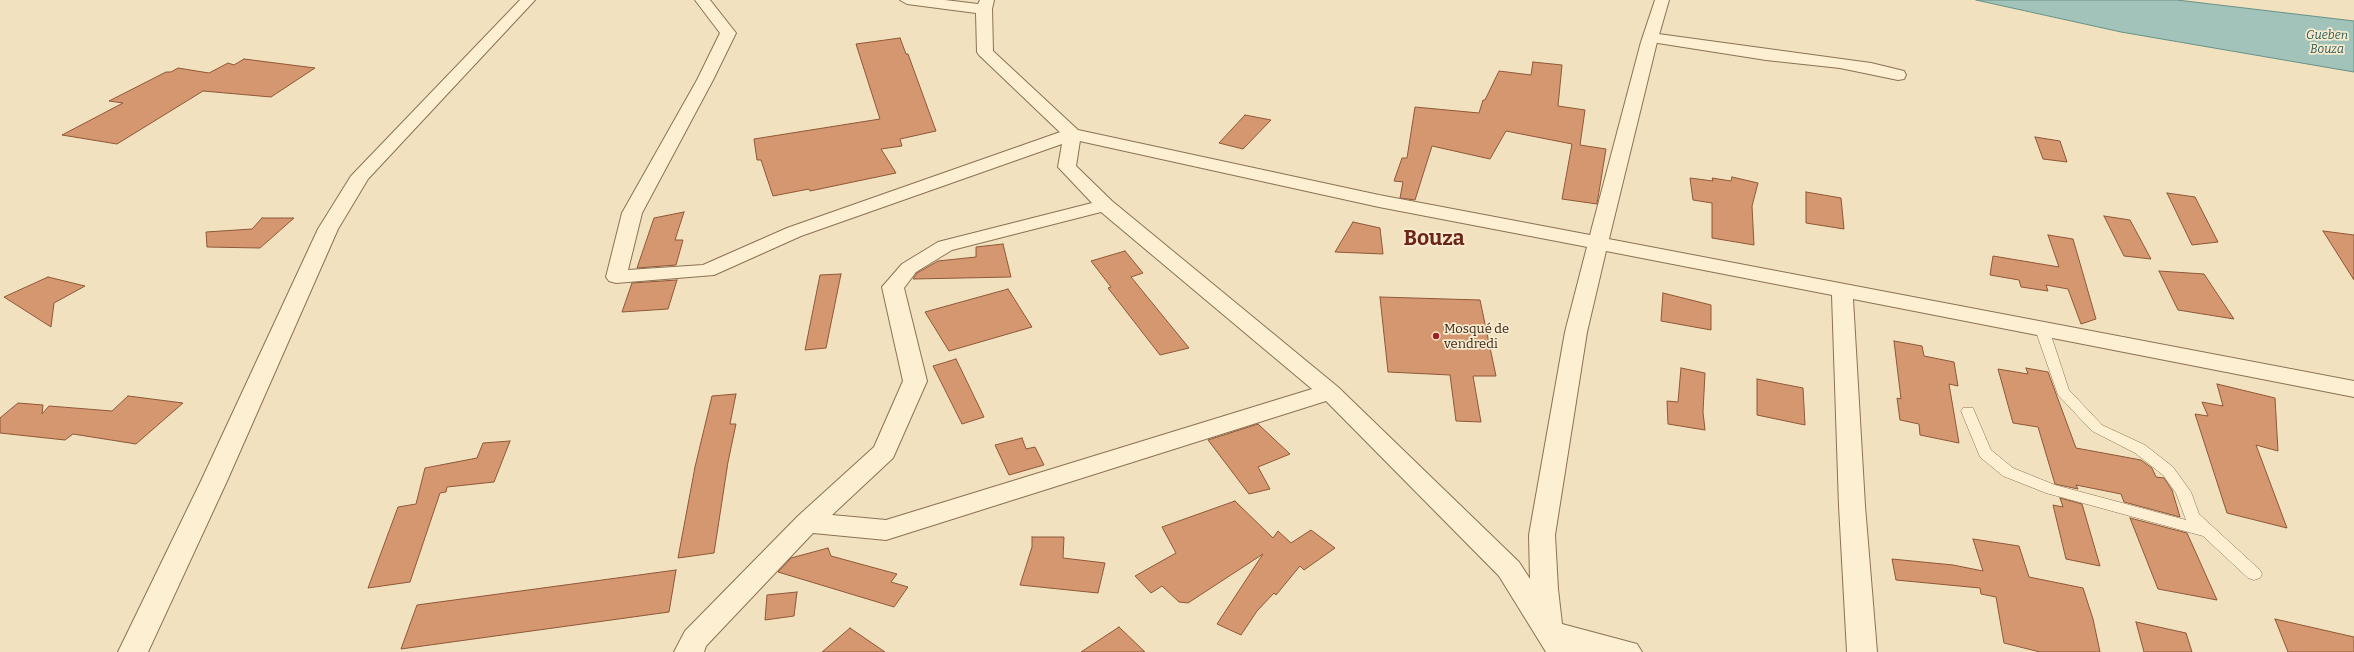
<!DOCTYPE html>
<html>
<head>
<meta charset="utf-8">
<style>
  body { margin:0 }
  canvas { display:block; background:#f2e1be }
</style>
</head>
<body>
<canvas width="2354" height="652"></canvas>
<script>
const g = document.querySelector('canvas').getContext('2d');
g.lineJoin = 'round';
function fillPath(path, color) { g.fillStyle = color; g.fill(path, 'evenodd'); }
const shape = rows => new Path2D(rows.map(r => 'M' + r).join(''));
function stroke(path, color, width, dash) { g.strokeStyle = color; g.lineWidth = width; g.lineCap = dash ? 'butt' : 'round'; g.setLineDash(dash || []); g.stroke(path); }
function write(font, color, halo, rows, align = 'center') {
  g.font = font + ' Bitter,serif'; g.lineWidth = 3.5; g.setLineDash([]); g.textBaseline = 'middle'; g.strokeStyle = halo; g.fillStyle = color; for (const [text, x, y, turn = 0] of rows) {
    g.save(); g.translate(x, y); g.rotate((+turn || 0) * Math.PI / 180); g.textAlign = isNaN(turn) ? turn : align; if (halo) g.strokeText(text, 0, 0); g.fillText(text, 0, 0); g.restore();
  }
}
const water = shape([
  [1976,0,2177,0,2354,21,2354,72,2121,32,1976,0]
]);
const building = shape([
  [900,38,906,54,908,54,936,131,900,139,902,146,881,149,896,173,810,191,809,189,773,196,761,160,757,160,754,139,880,119,856,44,900,38],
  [244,59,315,68,271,97,203,91,117,144,62,135,123,103,109,101,166,72,171,72,178,68,209,73,228,63,234,65,244,59],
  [1533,62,1562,65,1558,106,1585,110,1580,145,1606,149,1597,204,1562,199,1572,144,1506,131,1490,159,1432,146,1415,200,1400,198,1403,182,1394,181,1402,158,1407,158,1415,107,1479,113,1483,100,1485,100,1499,71,1531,75,1533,62],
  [1245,115,1271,120,1243,149,1219,143,1245,115],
  [2035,137,2060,141,2067,162,2043,159,2035,137],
  [1732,177,1758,183,1752,206,1754,245,1712,238,1712,203,1693,200,1690,178,1713,181,1712,178,1731,181,1732,177],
  [1806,192,1841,198,1844,229,1806,223,1806,192],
  [2167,193,2195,197,2218,242,2192,245,2167,193],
  [684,212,675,240,683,240,676,265,637,268,654,218,684,212],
  [2104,216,2130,220,2151,259,2124,256,2104,216],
  [262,218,294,218,260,248,207,247,206,232,252,229,262,218],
  [1353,222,1380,228,1383,254,1335,252,1353,222],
  [2323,231,2354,235,2354,280,2323,231],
  [2048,235,2073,239,2096,319,2081,324,2068,289,2046,285,2048,291,2021,287,2019,280,1990,275,1993,256,2059,267,2048,235],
  [1003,244,1011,277,913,279,917,273,938,261,976,257,976,247,1003,244],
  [1125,251,1143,273,1131,277,1189,348,1160,355,1108,288,1111,287,1091,261,1125,251],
  [2159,271,2204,274,2234,319,2178,310,2159,271],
  [841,274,826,348,805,350,820,275,841,274],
  [48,277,85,286,54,303,51,327,4,297,48,277],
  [677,280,668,309,622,312,632,283,677,280],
  [1008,289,1032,327,949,351,925,312,1008,289],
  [1663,293,1711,305,1711,330,1661,321,1663,293],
  [1380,297,1480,300,1496,376,1473,376,1481,422,1456,421,1450,375,1388,372,1380,297],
  [1894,341,1922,346,1924,356,1954,362,1958,386,1949,384,1959,443,1920,435,1919,424,1900,420,1897,398,1901,399,1894,341],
  [956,359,984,417,962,424,933,366,956,359],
  [1681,368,1705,373,1703,412,1705,430,1668,424,1667,401,1678,402,1681,368],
  [2026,368,2048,372,2076,448,2141,460,2152,468,2156,477,2164,478,2172,490,2180,517,2124,502,2121,494,2076,485,2078,489,2055,484,2038,427,2013,423,1998,369,2028,374,2026,368],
  [1757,379,1803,388,1805,425,1757,415,1757,379],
  [2217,384,2275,398,2278,451,2256,445,2287,528,2227,513,2195,414,2208,416,2202,402,2223,406,2217,384],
  [736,394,730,424,736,424,728,462,714,553,678,558,695,467,712,396,736,394],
  [128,396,183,403,136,444,73,434,65,440,0,433,0,418,18,403,43,405,42,414,49,406,112,411,128,396],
  [1258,424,1290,454,1258,467,1270,489,1249,494,1208,440,1258,424],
  [1022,438,1026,449,1035,447,1044,465,1009,475,995,445,1022,438],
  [510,441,494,482,447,487,446,492,440,493,410,582,368,588,398,507,416,504,425,468,477,458,483,443,510,441],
  [2060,498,2082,504,2100,566,2066,559,2053,505,2063,507,2060,498],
  [1235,501,1273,538,1278,531,1291,543,1311,530,1335,548,1304,570,1300,566,1276,595,1274,593,1257,611,1241,635,1217,624,1263,554,1188,603,1179,602,1162,586,1151,593,1135,576,1176,553,1162,527,1235,501],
  [2130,518,2187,533,2217,600,2158,589,2130,518],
  [1032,537,1064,537,1063,558,1105,563,1098,593,1020,585,1032,547,1032,537],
  [1973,539,2019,546,2029,577,2083,588,2093,619,2100,652,2040,652,2004,643,1996,597,1981,594,1980,588,1896,580,1892,559,1953,565,1983,571,1973,539],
  [828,548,831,556,897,574,891,582,908,587,894,607,778,572,791,558,828,548],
  [676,570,669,612,401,649,417,605,676,570],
  [797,592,794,616,765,620,767,595,797,592],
  [2275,619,2354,637,2354,652,2288,652,2275,619],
  [2136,622,2186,633,2192,652,2144,652,2136,622],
  [1119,627,1145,652,1081,652,1119,627],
  [850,628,885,652,822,652,850,628]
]);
const service = shape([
  [2042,325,2049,329,2069,390,2102,425,2145,445,2173,467,2191,492,2199,514,2260,570,2262,574,2260,578,2254,580,2248,578,2203,536,2046,493,2003,476,1980,457,1961,411,1963,408,1973,408,1991,450,2013,468,2055,485,2186,520,2176,493,2163,475,2135,453,2092,431,2058,395,2035,329,2042,325]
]);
const minor = shape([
  [520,0,535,0,368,179,338,229,227,481,148,652,118,652,201,481,318,229,351,176,520,0],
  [695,0,710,0,736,33,713,80,642,213,628,270,703,265,787,228,1066,130,1078,130,1081,134,1076,166,1112,201,1338,387,1519,562,1530,579,1529,535,1565,332,1588,243,1591,239,1598,237,2354,381,2354,397,1853,299,1865,506,1877,652,1847,652,1839,506,1832,295,1606,251,1587,332,1555,535,1558,589,1562,624,1637,644,1642,652,1546,652,1499,576,1326,401,886,540,813,533,706,646,704,652,674,652,685,631,798,516,874,447,903,381,882,287,902,264,938,242,1092,203,1058,167,1062,144,801,236,714,275,616,283,609,281,606,277,622,213,697,80,720,33,695,0],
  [1101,212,1312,389,886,520,832,515,893,458,927,381,904,288,916,272,952,250,1101,212],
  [1651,33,1871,63,1904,71,1906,75,1904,79,1898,80,1840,68,1766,60,1645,41,1643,38,1645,35,1651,33]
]);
const tertiary = shape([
  [900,0,945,0,978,4,980,0,994,0,992,9,993,51,1078,130,1379,195,1590,235,1641,42,1655,0,1669,0,1657,42,1608,243,1605,247,1598,249,1379,207,1066,138,979,55,977,52,976,13,907,4,900,0]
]);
const markers = [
  [1436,336,4,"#a21f23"]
];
const farWaternames = [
  ["Gueben",2327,36],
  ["Bouza",2327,50]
];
const poiNames = [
  ["Mosqué de",1444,329],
  ["vendredi",1444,344]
];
const townNames = [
  ["Bouza",1434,239]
];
fillPath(water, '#a2c3b9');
stroke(water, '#689287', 1);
fillPath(building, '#d49770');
stroke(building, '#8e5838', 1);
stroke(service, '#8d7155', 1);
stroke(minor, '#8d7155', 2);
stroke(tertiary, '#8d7155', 2);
fillPath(service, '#fcefd2');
fillPath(minor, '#fcefd2');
fillPath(tertiary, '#fcefd2');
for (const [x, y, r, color] of markers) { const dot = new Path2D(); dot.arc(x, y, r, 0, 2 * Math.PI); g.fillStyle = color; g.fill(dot); stroke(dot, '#f9ebcf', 1.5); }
write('italic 12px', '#295c57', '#f9ebcf', farWaternames);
write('13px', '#3a291b', '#f9ebcf', poiNames, 'left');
write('bold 21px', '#6b2616', '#f9ebcf', townNames);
</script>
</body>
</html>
